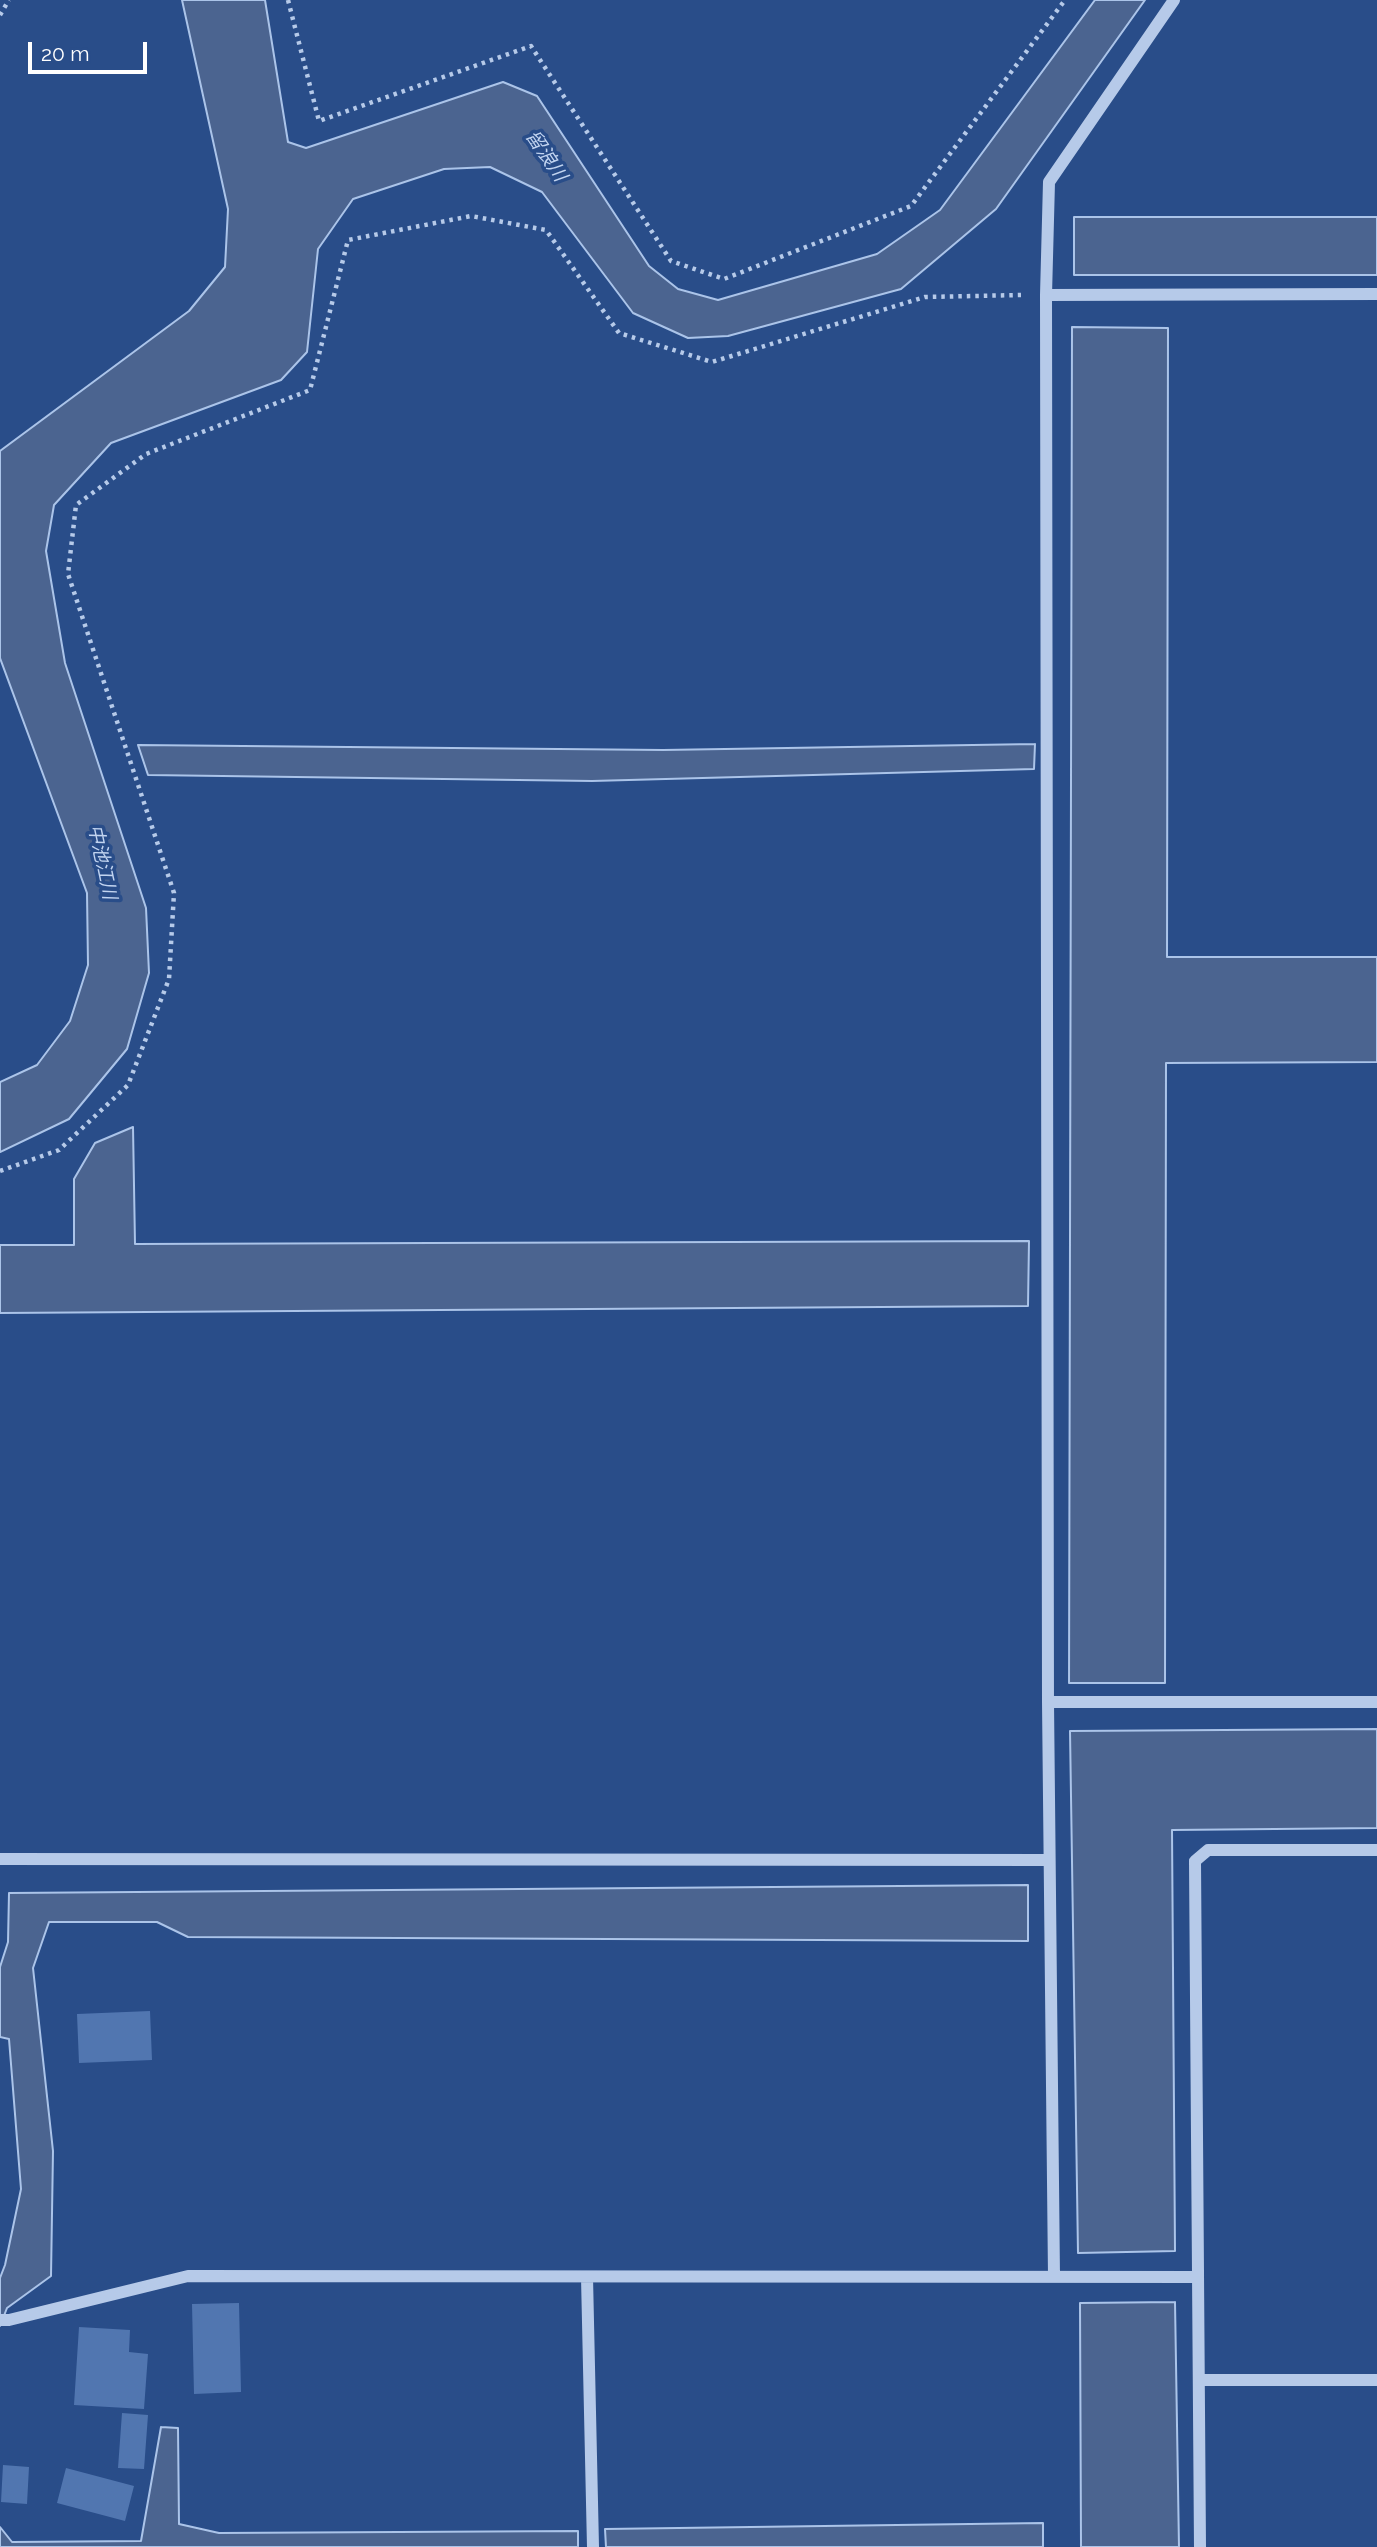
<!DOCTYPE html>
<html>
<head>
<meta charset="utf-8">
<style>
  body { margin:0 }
  #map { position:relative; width:1377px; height:2547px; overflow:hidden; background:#294d89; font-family:Raleway,sans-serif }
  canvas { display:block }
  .scale { position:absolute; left:28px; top:42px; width:119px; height:32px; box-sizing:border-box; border:4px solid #fff; border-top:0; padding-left:9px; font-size:21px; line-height:24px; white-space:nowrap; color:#fff; -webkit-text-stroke:5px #294d89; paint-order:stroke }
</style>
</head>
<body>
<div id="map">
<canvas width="1377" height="2547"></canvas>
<div class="scale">20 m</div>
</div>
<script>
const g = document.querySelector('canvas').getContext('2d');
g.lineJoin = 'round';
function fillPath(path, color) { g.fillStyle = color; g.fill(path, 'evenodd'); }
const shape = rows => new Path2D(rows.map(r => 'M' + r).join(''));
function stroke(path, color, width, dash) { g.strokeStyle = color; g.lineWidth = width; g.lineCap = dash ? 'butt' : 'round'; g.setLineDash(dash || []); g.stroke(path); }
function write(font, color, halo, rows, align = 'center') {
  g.font = font + ' Raleway,"Noto Sans JP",sans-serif'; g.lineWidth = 7; g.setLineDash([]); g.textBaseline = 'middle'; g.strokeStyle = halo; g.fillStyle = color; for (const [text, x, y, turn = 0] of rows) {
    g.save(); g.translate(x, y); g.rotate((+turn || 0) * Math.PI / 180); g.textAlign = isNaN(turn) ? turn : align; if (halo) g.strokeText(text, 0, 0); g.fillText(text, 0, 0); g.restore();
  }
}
const water = shape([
  [182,0,265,0,288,142,306,148,503,82,537,96,649,266,678,289,718,300,877,254,940,210,1095,0,1145,0,996,209,901,289,728,336,688,338,633,313,542,192,490,167,444,169,353,199,318,249,307,352,281,380,111,443,54,505,46,551,65,663,146,908,149,973,127,1049,69,1119,0,1152,0,1082,37,1065,70,1021,88,965,87,893,0,658,0,451,189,311,225,267,228,209,182,0],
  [1074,217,1377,217,1377,275,1074,275,1074,217],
  [1072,327,1168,328,1167,957,1377,957,1377,1062,1166,1063,1165,1683,1069,1683,1072,327],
  [1035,744,1034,769,592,781,148,775,138,745,663,750,1035,744],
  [133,1127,135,1244,1029,1241,1028,1306,0,1313,0,1245,74,1245,74,1179,95,1143,133,1127],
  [1377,1729,1377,1828,1172,1830,1175,2251,1078,2253,1070,1731,1377,1729],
  [1028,1885,1028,1941,188,1937,157,1922,49,1922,33,1968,53,2151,51,2276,7,2308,0,2326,0,2278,5,2265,21,2189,9,2039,0,2037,0,1967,8,1942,9,1893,1028,1885],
  [1175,2302,1179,2547,1081,2547,1080,2303,1175,2302],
  [161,2427,178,2428,179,2524,219,2533,578,2531,578,2547,0,2547,0,2527,12,2542,141,2541,161,2427],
  [1043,2523,1043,2547,606,2547,605,2529,1043,2523]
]);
const building = shape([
  [150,2011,152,2060,79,2063,77,2014],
  [239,2303,241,2392,194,2394,192,2304],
  [79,2327,130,2330,129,2352,148,2354,144,2409,74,2405],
  [122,2413,148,2415,144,2469,118,2468],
  [3,2465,29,2467,27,2504,1,2502],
  [66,2468,134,2486,125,2521,57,2503]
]);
const path = shape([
  [288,0,319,121,531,46,671,261,724,279,911,206,1065,0],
  [0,15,9,0],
  [0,1171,59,1150,128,1085,169,979,174,893,68,574,76,505,146,454,310,390,348,240,471,216,546,230,619,333,712,362,925,297,1021,295]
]);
const minor = shape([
  [1046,295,1049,182,1174,0],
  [1048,1702,1377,1702],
  [0,1859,1049,1860],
  [587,2277,593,2547],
  [1054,2277,1048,1702,1046,295,1377,294],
  [0,2320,9,2320,188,2276,1198,2277],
  [1199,2380,1377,2380],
  [1200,2547,1195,1861,1208,1850,1377,1850]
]);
const waterNames = [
  ["留浪川",546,156,56],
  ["中池江川",102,862,78]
];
fillPath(water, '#4b6490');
stroke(water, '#abc4e9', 2);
fillPath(building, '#5176b0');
stroke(path, '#b6cae9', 4.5, [3.5, 5]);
stroke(minor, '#b6cae9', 12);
write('italic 19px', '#c2d4f0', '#294d89', waterNames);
</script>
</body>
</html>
